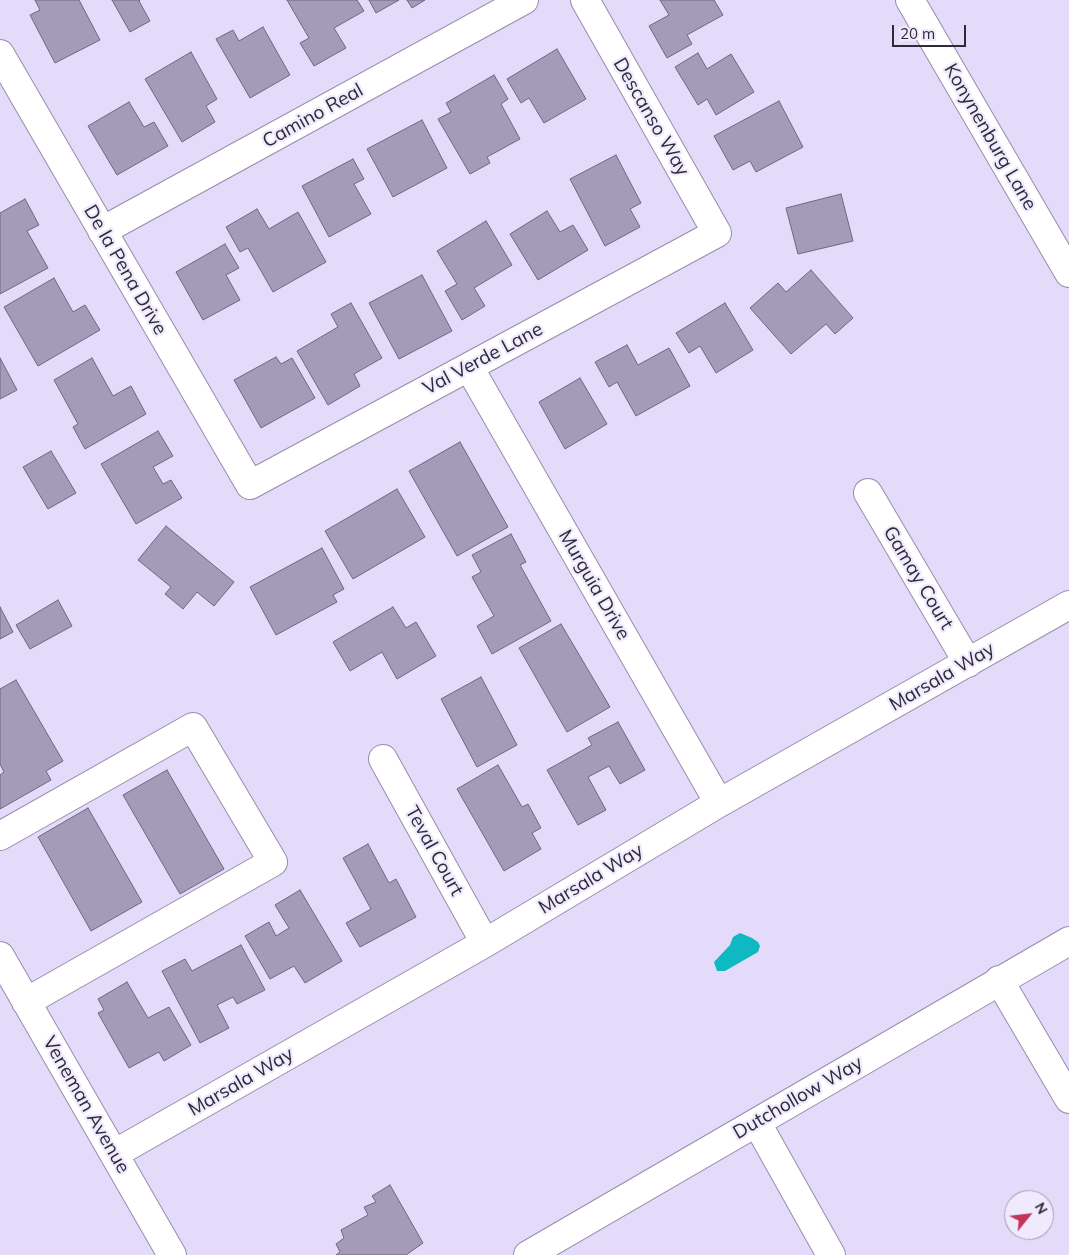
<!DOCTYPE html>
<html>
<head>
<meta charset="utf-8">
<style>
  body { margin:0 }
  #map { position:relative; width:1069px; height:1255px; overflow:hidden; background:#e4dafa; font-family:Mulish,sans-serif }
  canvas { display:block }
  .north { position:absolute; left:1004px; top:1190px; width:50px; height:50px; box-sizing:border-box; background:#efeafd; border:1px solid #a29dad; border-radius:50%; rotate:61deg; font-size:14px; font-weight:700; line-height:20px; text-align:center; color:#2e2a36 }
  .north::after { content:''; display:block; margin:auto; width:18px; height:22px; background:#c33458; clip-path:polygon(50% 0,100% 100%,50% 72%,0 100%) }
  .scale { position:absolute; left:892px; top:25px; width:74px; height:22px; box-sizing:border-box; border:2px solid #2e2a36; border-top:0; padding-left:6px; font-size:15px; line-height:18px; white-space:nowrap; color:#2e2a36; -webkit-text-stroke:4px #efeafd; paint-order:stroke }
</style>
</head>
<body>
<div id="map">
<canvas width="1069" height="1255"></canvas>
<div class="north">N</div>
<div class="scale">20 m</div>
</div>
<script>
const g = document.querySelector('canvas').getContext('2d');
g.lineJoin = 'round';
function fillPath(path, color) { g.fillStyle = color; g.fill(path, 'evenodd'); }
const shape = rows => new Path2D(rows.map(r => 'M' + r).join(''));
function stroke(path, color, width, dash) { g.strokeStyle = color; g.lineWidth = width; g.lineCap = dash ? 'butt' : 'round'; g.setLineDash(dash || []); g.stroke(path); }
function write(font, color, halo, rows, align = 'center') {
  g.font = font + ' Mulish,sans-serif'; g.lineWidth = 4.5; g.setLineDash([]); g.textBaseline = 'middle'; g.strokeStyle = halo; g.fillStyle = color; for (const [text, x, y, turn = 0] of rows) {
    g.save(); g.translate(x, y); g.rotate((+turn || 0) * Math.PI / 180); g.textAlign = isNaN(turn) ? turn : align; if (halo) g.strokeText(text, 0, 0); g.fillText(text, 0, 0); g.restore();
  }
}
const water = shape([
  [740,933,752,938,758,942,760,946,758,952,725,971,717,971,714,962,730,945,733,937]
]);
const building = shape([
  [35,0,79,0,100,40,55,63,30,15,40,10,35,0],
  [112,0,140,0,139,1,150,21,130,32,112,0],
  [287,0,357,0,364,11,334,28,346,48,314,66,300,43,309,38,287,0],
  [369,0,399,0,376,13,369,0],
  [407,0,425,0,412,8,407,0],
  [660,0,714,0,723,15,687,35,692,44,667,58,649,26,669,15,660,0],
  [263,27,290,75,250,98,216,39,233,30,239,41,263,27],
  [557,49,586,99,544,123,529,98,521,103,507,79,557,49],
  [191,52,217,99,206,106,215,122,182,142,145,79,191,52],
  [698,53,707,69,731,54,754,92,716,115,707,99,698,105,675,67,698,53],
  [494,75,508,99,501,104,520,139,487,157,490,163,470,174,438,119,451,112,446,103,494,75],
  [779,101,803,147,756,172,750,161,733,170,714,136,779,101],
  [129,102,144,127,154,122,168,146,117,175,88,126,129,102],
  [422,120,447,168,393,197,367,149,422,120],
  [616,155,641,203,630,209,640,227,605,246,570,179,616,155],
  [353,159,364,179,354,184,371,214,329,237,302,186,353,159],
  [841,194,853,241,798,254,786,208,841,194],
  [25,199,39,225,27,231,48,268,0,294,0,213,25,199],
  [257,209,269,229,298,212,326,262,273,292,248,248,240,252,226,227,257,209],
  [547,211,560,232,573,225,588,250,538,280,510,234,547,211],
  [486,221,512,265,474,288,485,306,462,320,445,291,457,284,437,251,486,221],
  [225,244,239,268,226,275,240,300,203,320,176,272,225,244],
  [811,270,853,318,835,334,826,324,791,354,750,308,778,283,786,292,811,270],
  [422,275,452,331,399,359,369,303,422,275],
  [54,278,73,312,85,305,100,330,38,366,4,307,54,278],
  [351,303,382,358,354,374,360,386,328,405,297,351,338,327,331,314,351,303],
  [725,303,753,350,716,373,700,346,689,353,676,333,725,303],
  [627,345,638,365,669,348,690,386,636,416,617,382,609,387,595,362,627,345],
  [276,357,281,364,292,358,315,398,261,428,234,380,276,357],
  [0,358,17,390,0,399,0,358],
  [92,358,113,396,131,386,146,414,85,449,73,427,78,424,54,380,92,358],
  [580,378,607,424,565,449,539,402,580,378],
  [158,431,173,456,153,467,163,484,171,480,182,498,136,524,101,464,158,431],
  [460,442,508,527,457,556,409,471,460,442],
  [51,451,76,493,48,509,23,467,51,451],
  [397,489,425,537,353,579,325,531,397,489],
  [166,526,234,582,214,606,197,592,183,609,165,594,171,587,138,560,166,526],
  [511,534,526,562,520,565,551,621,492,654,477,626,494,616,472,577,481,572,472,555,511,534],
  [322,548,344,589,333,595,337,602,276,635,250,587,322,548],
  [58,600,72,626,30,649,16,625,58,600],
  [0,607,13,632,0,639,0,607],
  [393,607,406,628,416,622,436,656,397,679,382,652,350,671,333,642,393,607],
  [561,624,610,707,567,732,519,648,561,624],
  [481,677,517,745,477,767,441,699,481,677],
  [16,680,63,761,46,771,51,780,0,809,0,775,4,772,0,764,0,689,16,680],
  [618,722,645,770,620,784,609,766,588,777,606,810,578,825,547,770,592,745,588,738,618,722],
  [498,765,522,807,528,804,541,828,532,833,541,849,504,871,457,789,498,765],
  [167,770,224,869,180,894,123,795,167,770],
  [88,808,142,902,91,931,38,837,88,808],
  [368,844,389,883,396,879,416,917,360,947,346,923,371,909,343,858,368,844],
  [300,890,342,961,305,983,294,966,270,979,245,936,269,922,276,936,289,928,275,905,300,890],
  [241,945,265,990,237,1004,233,997,217,1005,229,1028,200,1043,162,971,185,959,192,971,241,945],
  [127,982,148,1018,169,1007,191,1045,164,1061,159,1052,129,1068,98,1013,104,1010,98,999,127,982],
  [390,1185,423,1243,406,1255,336,1255,340,1252,336,1244,344,1238,341,1230,368,1215,364,1207,376,1202,372,1196,390,1185]
]);
const minor = shape([
  [910,0,1069,273],
  [0,54,250,485,717,233,585,0],
  [102,231,524,0],
  [469,367,719,803],
  [868,493,968,663],
  [383,759,485,943],
  [0,836,193,727,273,862,26,1002],
  [0,956,172,1255],
  [999,980,1069,1099],
  [757,1123,831,1255],
  [114,1154,485,943,719,803,1069,605],
  [528,1255,1069,941]
]);
const streetNames = [
  ["Camino Real",313,116,-29],
  ["Descanso Way",651,117,60],
  ["Konynenburg Lane",990,137,60],
  ["De la Pena Drive",125,270,60],
  ["Val Verde Lane",483,359,-28],
  ["Gamay Court",918,578,59],
  ["Murguia Drive",594,585,60],
  ["Marsala Way",942,677,-30],
  ["Teval Court",434,851,61],
  ["Marsala Way",591,879,-31],
  ["Marsala Way",241,1082,-30],
  ["Dutchollow Way",798,1098,-30],
  ["Veneman Avenue",86,1105,60]
];
fillPath(water, '#0eb9c2');
fillPath(building, '#a49bb8');
stroke(building, '#6e6681', 1);
stroke(minor, '#968daa', 30);
stroke(minor, '#fff', 28);
write('19px', '#2e2a36', '#efeafd', streetNames);
</script>
</body>
</html>
